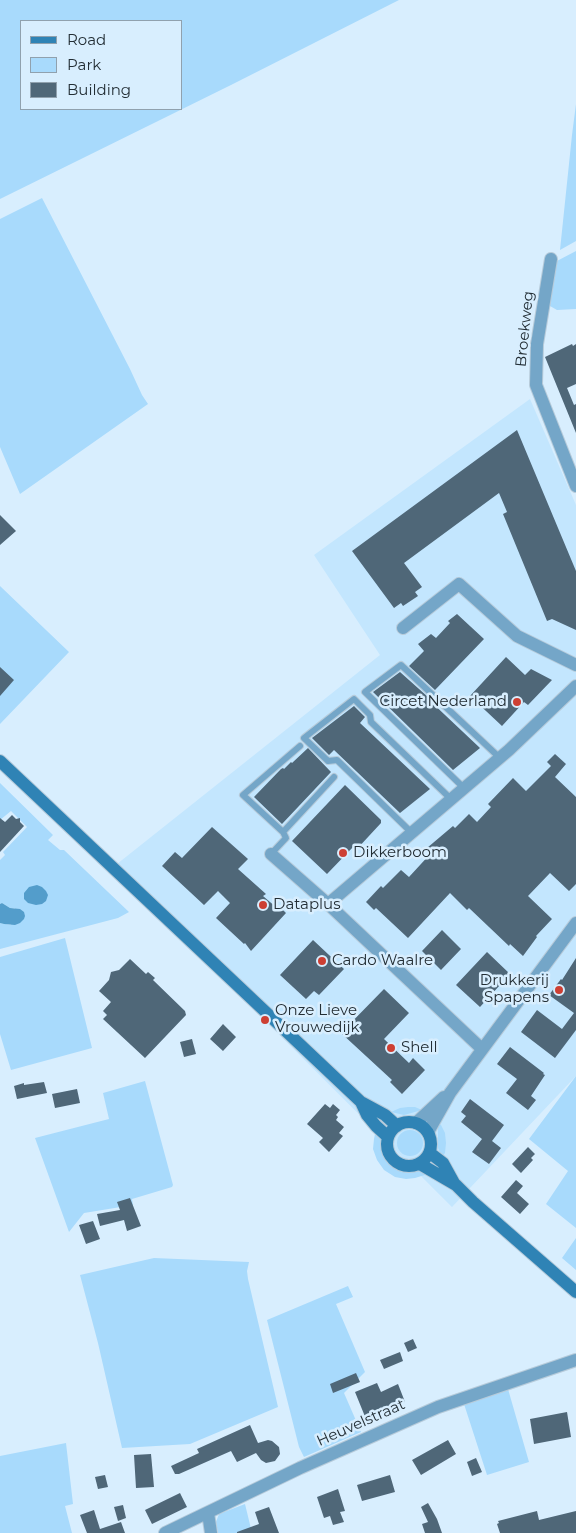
<!DOCTYPE html>
<html>
<head>
<meta charset="utf-8">
<style>
  body { margin:0 }
  #map { position:relative; width:576px; height:1533px; overflow:hidden; background:#d8eefe; font-family:Montserrat,sans-serif }
  canvas { display:block }
  .legend { position:absolute; left:20px; top:20px; width:162px; height:90px; box-sizing:border-box; background:#d8eefe; border:1px solid #90a1ae; margin:0; padding:6px 9px; list-style:none; font-size:15px; color:#232e35 }
  .legend li { display:flex; align-items:center; gap:10px; height:25px }
  .legend b { width:25px; border:1px solid #90a1ae }
</style>
</head>
<body>
<div id="map">
<canvas width="576" height="1533"></canvas>
<ul class="legend">
<li><b style="height:6px;background:#2f83b5"></b>Road</li>
<li><b style="height:14px;background:#a8dafc"></b>Park</li>
<li><b style="height:14px;background:#4f6778"></b>Building</li>
</ul>
</div>
<script>
const g = document.querySelector('canvas').getContext('2d');
g.lineJoin = 'round';
function fillPath(path, color) { g.fillStyle = color; g.fill(path, 'evenodd'); }
const shape = rows => new Path2D(rows.map(r => 'M' + r).join(''));
function stroke(path, color, width, dash) { g.strokeStyle = color; g.lineWidth = width; g.lineCap = dash ? 'butt' : 'round'; g.setLineDash(dash || []); g.stroke(path); }
function write(font, color, halo, rows, align = 'center') {
  g.font = font + ' Montserrat,sans-serif'; g.lineWidth = 5; g.setLineDash([]); g.textBaseline = 'middle'; g.strokeStyle = halo; g.fillStyle = color; for (const [text, x, y, turn = 0] of rows) {
    g.save(); g.translate(x, y); g.rotate((+turn || 0) * Math.PI / 180); g.textAlign = isNaN(turn) ? turn : align; if (halo) g.strokeText(text, 0, 0); g.fillText(text, 0, 0); g.restore();
  }
}
const built = shape([
  [530,399,576,505,576,1076,452,1207,112,868,380,655,314,555]
]);
const green = shape([
  [0,0,399,0,231,85,0,199],
  [21,21,181,21,181,109,21,109],
  [576,104,576,241,560,250,572,135],
  [42,198,130,369,142,395,148,404,20,494,0,447,0,219],
  [576,251,576,309,557,310,550,306,555,262],
  [0,586,69,652,0,724],
  [0,783,53,835,48,840,60,850,64,850,129,912,118,918,0,949,0,923,11,925,15,908,10,908,2,903,0,904,0,860,5,855,3,852,27,827,11,811,0,820],
  [65,938,92,1048,11,1070,0,1034,0,957],
  [576,1076,576,1228,546,1204,568,1171,529,1139],
  [145,1081,173,1185,172,1187,132,1199,133,1205,84,1213,69,1232,35,1138,109,1119,103,1093],
  [408,1107,415,1107,422,1110,404,1115,391,1112,400,1108],
  [438,1123,441,1125,445,1133,446,1143,445,1153,442,1157,438,1148],
  [376,1129,381,1133,382,1149,385,1158,391,1165,402,1169,412,1171,420,1171,428,1174,415,1178,406,1179,395,1177,384,1170,377,1160,373,1149,374,1139],
  '397 1143a13 13 0 1 1 26 0a13 13 0 1 1-26 0Z',
  [576,1238,576,1270,562,1258],
  [154,1258,249,1262,247,1271,248,1279,278,1407,190,1444,122,1448,98,1343,80,1275],
  [348,1286,353,1297,336,1304,365,1372,344,1393,361,1432,304,1457,299,1447,267,1320],
  [508,1389,529,1462,487,1475,464,1404],
  [66,1443,73,1504,65,1506,72,1533,0,1533,0,1456],
  [245,1504,252,1533,218,1533,216,1522,219,1514]
]);
const water = shape([
  [37,885,42,887,46,891,48,895,46,901,42,904,36,905,28,903,24,899,24,893,29,887],
  [2,903,10,908,20,909,24,912,25,916,24,919,20,923,15,925,4,924,0,923,0,904]
]);
const building = shape([
  [572,344,573,346,576,344,576,384,567,388,574,405,576,404,576,433,545,357],
  [517,430,576,571,576,630,552,619,547,621,503,514,507,512,499,493,404,563,422,587,415,592,418,596,403,606,401,603,394,608,352,551],
  [0,515,16,531,0,545],
  [457,614,484,639,435,690,409,666,424,651,418,644,431,634,436,638,450,623,448,621],
  [506,657,525,675,531,669,552,680,528,705,524,702,502,726,470,696],
  [0,667,14,680,0,696],
  [400,672,428,697,427,698,480,748,453,770,373,692],
  [354,706,365,717,360,723,430,789,400,813,334,750,329,755,312,738],
  [308,748,331,772,282,824,254,797,281,769,283,768,284,769,291,762,292,763],
  [555,754,566,764,555,777,576,797,576,884,569,891,550,873,528,896,552,919,536,936,537,937,523,956,510,944,509,946,469,908,467,910,450,893,408,938,376,908,374,910,366,902,381,886,383,888,401,870,409,877,432,852,427,848,453,826,455,828,469,814,477,822,491,807,488,804,513,778,526,791,551,766,547,762],
  [345,785,381,820,381,823,356,850,353,847,327,874,292,841],
  [12,815,16,819,20,818,20,822,24,826,0,852,0,818,5,822],
  [212,827,248,859,238,869,266,894,263,896,277,908,279,906,286,913,251,951,245,943,244,944,216,918,230,903,218,891,204,905,162,866,175,852,182,858],
  [442,930,461,949,441,970,422,951],
  [313,940,344,969,319,995,314,991,306,999,280,975],
  [487,952,510,974,480,1007,456,985],
  [576,958,576,1030,555,1058,521,1032,537,1010,562,1029,574,1013,549,995,561,979,562,980],
  [130,959,146,974,148,972,155,978,153,980,185,1011,186,1015,145,1058,103,1019,107,1015,103,1011,111,1002,99,991,109,980,111,972,119,970],
  [384,989,409,1013,384,1039,409,1063,413,1058,425,1070,402,1094,390,1082,392,1080,341,1033],
  [223,1024,236,1037,223,1051,210,1039],
  [192,1039,196,1054,184,1057,180,1042],
  [510,1047,544,1073,543,1074,545,1075,531,1096,536,1100,528,1110,506,1093,517,1079,497,1064],
  [44,1082,47,1093,17,1099,14,1086,24,1083,24,1085],
  [77,1089,80,1103,55,1108,52,1094],
  [470,1099,504,1125,492,1141,501,1148,489,1164,472,1152,482,1139,461,1122,466,1116,461,1112],
  [325,1104,330,1108,333,1104,340,1110,336,1115,338,1117,336,1120,344,1127,339,1133,343,1136,329,1152,319,1142,323,1138,307,1124],
  [528,1147,535,1154,531,1158,533,1160,521,1173,512,1164],
  [516,1180,523,1186,517,1193,529,1204,520,1214,501,1197],
  [130,1198,141,1226,127,1231,124,1220,100,1226,97,1214,120,1210,117,1202],
  [93,1221,100,1239,86,1244,79,1225],
  [413,1339,417,1348,408,1352,404,1343],
  [400,1352,403,1361,384,1369,380,1360],
  [356,1373,360,1382,333,1393,330,1384],
  [377,1383,381,1392,398,1384,405,1402,366,1419,355,1392],
  [567,1412,571,1437,534,1444,530,1419],
  [250,1425,258,1443,268,1440,272,1441,279,1447,280,1454,275,1461,266,1463,261,1460,256,1453,237,1462,231,1451,179,1474,175,1474,171,1466,199,1453,197,1449],
  [448,1440,456,1454,421,1475,412,1460],
  [151,1454,154,1487,136,1488,134,1455],
  [476,1458,482,1472,472,1476,467,1462],
  [105,1475,108,1487,98,1489,95,1477],
  [390,1475,395,1492,362,1501,357,1485],
  [338,1489,345,1511,340,1512,344,1522,333,1525,330,1516,324,1518,317,1497],
  [180,1493,187,1507,152,1524,145,1510],
  [428,1503,437,1519,442,1533,425,1533,422,1524,428,1522,421,1507],
  [123,1505,126,1518,118,1521,114,1507],
  [269,1507,279,1533,237,1533,237,1532,259,1524,255,1512],
  [94,1510,100,1529,121,1522,125,1533,87,1533,80,1515],
  [537,1511,539,1520,576,1511,576,1533,500,1533,497,1524,499,1523,498,1521]
]);
const service = shape([
  [464,788,365,692,401,665,500,758],
  [283,832,334,777],
  [412,833,337,760,328,761,304,738,354,699,370,715,371,722,451,799],
  [271,854,286,838,283,832,243,795,300,746]
]);
const minor = shape([
  [551,259,537,344,536,385,576,486],
  [403,628,459,584,517,636,576,665],
  [271,854,328,904,482,1049],
  [328,904,509,750,576,686],
  [416,1123,444,1097],
  [428,1132,450,1093,576,923],
  [208,1513,211,1533],
  [165,1533,300,1468,438,1407,576,1360]
]);
const secondary = shape([
  [0,761,361,1102,385,1115,397,1126],
  [361,1102,367,1115,376,1126,388,1137],
  '387 1144a22 22 0 1 1 44 0a22 22 0 1 1-44 0Z',
  [430,1153,443,1163,454,1183],
  [420,1164,456,1185,473,1202,576,1292]
]);
const markers = [
  [517,702,5,"#cd3f33"],
  [343,853,5,"#cd3f33"],
  [263,905,5,"#cd3f33"],
  [322,961,5,"#cd3f33"],
  [559,990,5,"#cd3f33"],
  [265,1020,5,"#cd3f33"],
  [391,1048,5,"#cd3f33"]
];
const streetNames = [
  ["Broekweg",525,329,-84],
  ["Heuvelstraat",361,1423,-24]
];
const poiNames = [
  ["Circet Nederland",507,702,"right"],
  ["Dikkerboom",353,853],
  ["Dataplus",273,905],
  ["Cardo Waalre",332,961],
  ["Drukkerij",549,981,"right"],
  ["Spapens",549,998,"right"],
  ["Onze Lieve",275,1011],
  ["Vrouwedijk",275,1028],
  ["Shell",401,1048]
];
fillPath(built, '#c3e6fe');
fillPath(green, '#a8dafc');
fillPath(water, '#539dcb');
fillPath(building, '#4f6778');
stroke(service, '#b7cbda', 8);
stroke(minor, '#b7cbda', 14);
stroke(secondary, '#b7cbda', 14);
stroke(service, '#74a6c8', 6);
stroke(minor, '#74a6c8', 12);
stroke(secondary, '#2f83b5', 12);
for (const [x, y, r, color] of markers) { const dot = new Path2D(); dot.arc(x, y, r, 0, 2 * Math.PI); g.fillStyle = color; g.fill(dot); stroke(dot, '#d8eefe', 2); }
write('15px', '#232e35', '#d8eefe', streetNames);
write('15px', '#232e35', '#d8eefe', poiNames, 'left');
</script>
</body>
</html>
